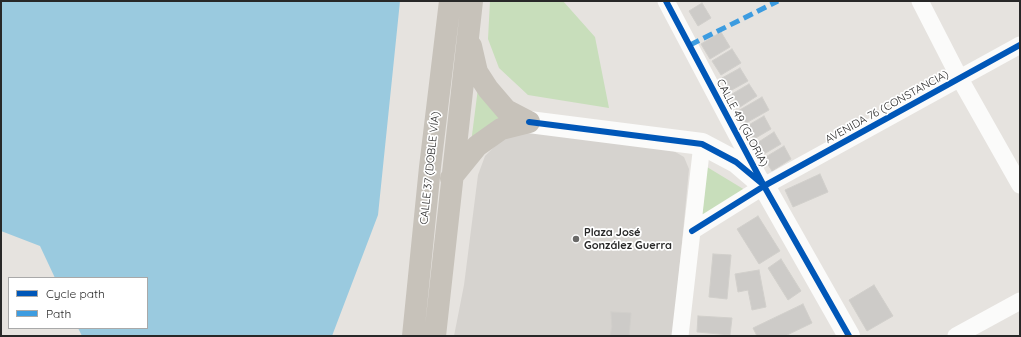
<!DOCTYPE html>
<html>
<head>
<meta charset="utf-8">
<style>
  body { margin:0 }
  #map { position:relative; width:1021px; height:337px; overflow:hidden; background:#e6e3df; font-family:Quicksand,sans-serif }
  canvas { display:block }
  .frame { position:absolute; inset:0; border:2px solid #282828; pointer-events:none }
  .legend { position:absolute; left:8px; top:277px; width:140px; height:52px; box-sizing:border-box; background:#fff; border:1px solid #a9a9a9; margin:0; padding:5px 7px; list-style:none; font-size:12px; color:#282828 }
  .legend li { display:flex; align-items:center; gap:8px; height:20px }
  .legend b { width:20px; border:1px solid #a9a9a9 }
</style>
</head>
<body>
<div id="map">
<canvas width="1021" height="337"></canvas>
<div class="frame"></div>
<ul class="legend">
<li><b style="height:5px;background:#0057b8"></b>Cycle path</li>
<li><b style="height:5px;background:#3d9ce0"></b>Path</li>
</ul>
</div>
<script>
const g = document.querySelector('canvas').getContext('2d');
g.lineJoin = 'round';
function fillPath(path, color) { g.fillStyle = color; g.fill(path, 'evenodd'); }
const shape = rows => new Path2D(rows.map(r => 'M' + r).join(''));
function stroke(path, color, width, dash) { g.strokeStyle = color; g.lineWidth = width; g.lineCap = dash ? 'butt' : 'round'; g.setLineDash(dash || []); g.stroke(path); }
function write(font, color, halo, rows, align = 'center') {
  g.font = font + ' Quicksand,sans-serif'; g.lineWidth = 3.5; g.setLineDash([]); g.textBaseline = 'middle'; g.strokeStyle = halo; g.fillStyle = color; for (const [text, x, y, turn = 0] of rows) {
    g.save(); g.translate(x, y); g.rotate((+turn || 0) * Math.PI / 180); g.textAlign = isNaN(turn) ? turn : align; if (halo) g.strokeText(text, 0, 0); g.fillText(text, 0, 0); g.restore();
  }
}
const green = shape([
  [490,1,563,1,595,37,609,108,528,95,499,68,488,39],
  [478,88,508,117,471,143],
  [707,167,745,190,702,217]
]);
const plaza = shape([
  [526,131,670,149,684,157,689,169,673,336,454,336,464,285,478,175,485,156,501,140]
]);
const water = shape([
  [1,1,400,1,378,215,332,336,82,336,78,328,147,328,147,278,55,278,40,246,1,231]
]);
const building = shape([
  [702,3,711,18,698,26,689,11,702,3],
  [721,32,730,47,710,59,701,44,721,32],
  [732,49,741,63,721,75,712,61,732,49],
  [740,68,748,81,730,91,722,78,740,68],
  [749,84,757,96,740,107,732,94,749,84],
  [762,97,769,110,746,123,738,111,762,97],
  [764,116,771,129,754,139,747,126,764,116],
  [774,132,781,144,764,154,757,143,774,132],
  [784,146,791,159,772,171,764,158,784,146],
  [820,174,828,192,793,207,785,190,820,174],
  [758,216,780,251,759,264,737,229,758,216],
  [713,254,731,255,727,299,709,297,713,254],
  [781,259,801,291,788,300,768,268,781,259],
  [759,270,766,307,752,310,748,290,738,292,735,274,759,270],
  [874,285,893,316,867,331,849,300,874,285],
  [803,304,812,323,785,336,757,336,753,328,803,304],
  [611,312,631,313,629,336,610,336,612,327,611,312],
  [698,316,732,318,730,335,697,332,698,316]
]);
const minor = shape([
  [666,1,761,181],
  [920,1,960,79,1020,185],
  [692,231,764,186,1020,45],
  [680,336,702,144],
  [956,336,1020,301]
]);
const tertiary = shape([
  [529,122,702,144,736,162,764,186,849,336]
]);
const trunk = shape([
  [471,46,477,72,488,89,506,110,529,122],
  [451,178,477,146,501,129,529,122],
  [413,336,430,167,450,1],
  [435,336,472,1]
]);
const quiet = shape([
  [690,45,778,1]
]);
const cycleway = shape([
  [666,1,764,186,849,336],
  [529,122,702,144,736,162,760,182],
  [692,231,764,186,1020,45]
]);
const markers = [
  [576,239,4,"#6a6968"]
];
const streetNames = [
  ["AVENIDA 76 (CONSTANCIA)",887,107,-29],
  ["CALLE 49 (GLORIA)",742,123,62],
  ["CALLE 37 (DOBLE VÍA)",430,168,-84]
];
const poiNames = [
  ["Plaza José",584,233],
  ["González Guerra",584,246]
];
fillPath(green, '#c8debb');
fillPath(plaza, '#d6d3cf');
fillPath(water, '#9acadf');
fillPath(building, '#cdcbc8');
stroke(building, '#d1cfcb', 1);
stroke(minor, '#fbfbfa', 17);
stroke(tertiary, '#fbfbfa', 22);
stroke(trunk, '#c7c2ba', 22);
stroke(quiet, '#3d9ce0', 5, [10, 5]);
stroke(cycleway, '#0057b8', 6);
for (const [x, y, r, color] of markers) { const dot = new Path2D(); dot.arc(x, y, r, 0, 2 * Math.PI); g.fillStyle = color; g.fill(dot); stroke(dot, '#fff', 1.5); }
write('11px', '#282828', '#fff', streetNames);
write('bold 11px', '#282828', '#fff', poiNames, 'left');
</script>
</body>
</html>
